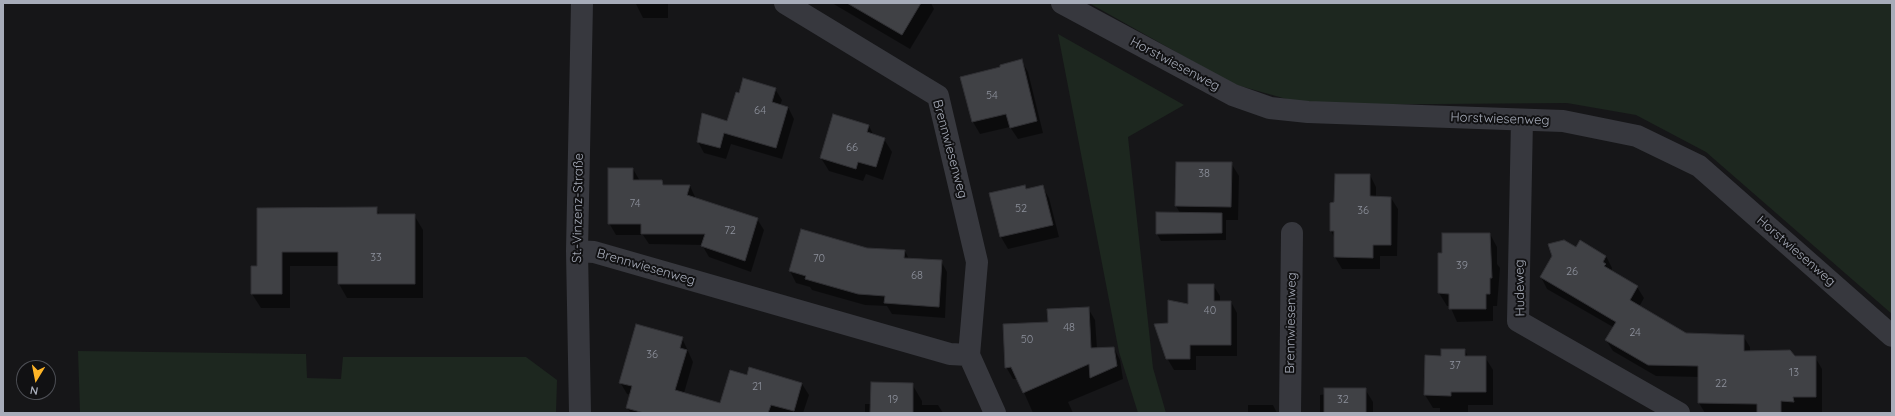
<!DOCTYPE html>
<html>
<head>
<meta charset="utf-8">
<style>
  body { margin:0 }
  #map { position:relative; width:1895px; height:416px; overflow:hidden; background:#161618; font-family:Quicksand,sans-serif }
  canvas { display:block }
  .frame { position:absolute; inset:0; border:4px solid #a7acb9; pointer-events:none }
  .north { position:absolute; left:16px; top:360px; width:40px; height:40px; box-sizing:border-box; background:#111113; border:1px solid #4d4f55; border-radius:50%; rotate:190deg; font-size:11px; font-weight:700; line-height:16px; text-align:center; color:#a7acb9 }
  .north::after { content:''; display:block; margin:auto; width:14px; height:18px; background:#ffb527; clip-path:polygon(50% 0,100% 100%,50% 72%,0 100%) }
</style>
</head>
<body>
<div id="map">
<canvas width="1895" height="416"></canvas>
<div class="frame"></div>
<div class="north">N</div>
</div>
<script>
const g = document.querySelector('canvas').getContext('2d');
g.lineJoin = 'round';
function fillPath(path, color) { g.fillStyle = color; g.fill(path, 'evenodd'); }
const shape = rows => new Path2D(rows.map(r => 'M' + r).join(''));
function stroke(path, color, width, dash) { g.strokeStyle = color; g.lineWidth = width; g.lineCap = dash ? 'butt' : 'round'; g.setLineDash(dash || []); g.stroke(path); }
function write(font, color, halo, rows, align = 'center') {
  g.font = font + ' Quicksand,sans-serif'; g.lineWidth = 4; g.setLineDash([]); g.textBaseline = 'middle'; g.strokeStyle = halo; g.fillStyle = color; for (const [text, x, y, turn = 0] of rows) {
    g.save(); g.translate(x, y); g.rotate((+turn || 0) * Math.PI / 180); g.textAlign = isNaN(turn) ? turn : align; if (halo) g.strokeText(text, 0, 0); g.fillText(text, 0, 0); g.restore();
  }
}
const green = shape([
  [1089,3,1892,3,1892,314,1706,152,1636,115,1567,103,1308,105,1233,84],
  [1058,34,1184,105,1128,137,1153,368,1166,413,1138,413,1119,352],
  [78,351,306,354,307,378,341,379,343,357,526,357,557,380,556,413,80,413]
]);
const shadow = shape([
  [620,3,668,3,668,18,643,18,636,4],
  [832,3,931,3,934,9,910,49],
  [1021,60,1028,72,1043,133,1018,139,1010,127,980,134,973,122,961,78,1001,68],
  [775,89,782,100,780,105,788,107,794,119,782,159,731,144,726,159,704,153,698,142,727,122,740,94],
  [834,116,869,126,874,136,884,139,892,152,883,180,866,174,863,181,829,171,821,158],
  [1177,163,1231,163,1239,176,1238,220,1226,220,1226,240,1161,241,1157,234,1180,213,1176,206],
  [633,169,640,181,662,181,664,186,690,186,696,199,757,219,764,230,751,272,709,257,702,245,649,244,643,235,616,235,609,223],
  [1370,175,1376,187,1376,197,1391,198,1398,209,1397,256,1380,256,1380,269,1342,269,1335,257,1335,239,1331,231,1335,203],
  [1042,186,1049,198,1059,237,1008,249,1001,237,990,194,1026,190],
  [376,208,380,215,414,215,423,230,423,298,347,298,339,284,339,266,290,266,290,308,261,308,252,294,258,267,258,209],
  [802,230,866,249,905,251,909,259,941,261,947,272,945,318,892,314,887,306,865,305,812,290,810,287,796,283,790,271],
  [1490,234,1497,247,1497,264,1500,268,1497,306,1493,306,1493,321,1457,322,1450,306,1447,306,1439,293,1439,254,1443,254],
  [1576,248,1606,256,1612,268,1611,271,1637,287,1644,298,1639,307,1686,334,1743,336,1750,347,1750,352,1795,357,1815,357,1822,369,1822,413,1705,413,1699,403,1699,377,1656,376,1613,351,1606,340,1613,327,1547,289,1541,277],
  [1213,285,1220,296,1220,302,1231,302,1237,313,1237,356,1196,356,1196,370,1174,370,1167,358,1169,324,1189,305],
  [1088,308,1095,320,1097,349,1114,348,1120,360,1123,379,1068,402,1073,413,1033,413,1018,379,1013,379,1006,367,1049,322],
  [682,338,693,362,684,393,721,404,748,376,750,369,802,384,809,395,803,413,631,413,627,408,631,395,627,394,620,382],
  [1465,350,1468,357,1485,357,1493,370,1493,405,1468,405,1468,413,1440,413,1440,408,1433,408,1425,395,1426,356,1442,357],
  [912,384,922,401,922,405,938,405,943,413,865,413,865,404,871,404],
  [1365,389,1373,402,1373,413,1320,413,1320,395],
  [1248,405,1273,405,1277,413,1248,413]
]);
const building = shape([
  [847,3,921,3,902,35,847,3],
  [1022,59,1037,121,1010,128,1006,114,972,122,960,77,1000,67,1000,65,1022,59],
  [743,78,776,88,772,102,788,107,776,148,724,133,720,148,697,142,702,113,727,121,736,92,739,93,743,78],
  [833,114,869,125,867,132,885,138,876,167,858,162,856,169,820,158,833,114],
  [1176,162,1232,162,1231,207,1175,206,1176,162],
  [608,168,633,168,633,180,662,180,663,185,690,185,687,195,758,218,745,261,701,246,705,234,641,234,641,224,608,224,608,168],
  [1335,174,1370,174,1370,196,1391,197,1391,245,1373,245,1373,258,1334,257,1334,231,1330,231,1330,203,1334,202,1335,174],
  [1025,185,1026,189,1043,185,1053,225,1000,237,989,193,1025,185],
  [377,207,377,214,415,214,415,284,338,284,338,252,282,252,282,294,251,294,251,266,257,266,257,208,377,207],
  [1156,212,1222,213,1222,233,1156,234,1156,212],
  [801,229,867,248,905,250,904,258,942,260,939,307,884,303,885,296,858,294,805,279,806,276,789,271,801,229],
  [1442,233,1490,233,1492,278,1490,278,1490,294,1486,294,1486,309,1449,309,1449,294,1438,293,1438,253,1442,253,1442,233],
  [1564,240,1576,247,1580,240,1606,256,1603,262,1606,264,1604,266,1638,286,1630,300,1686,333,1744,335,1744,351,1790,350,1795,356,1816,356,1816,397,1793,397,1794,402,1781,401,1781,413,1757,413,1757,404,1698,403,1698,366,1648,365,1605,340,1616,322,1540,277,1552,256,1548,244,1564,240],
  [1188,284,1214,284,1214,301,1231,301,1231,345,1190,345,1190,359,1166,359,1154,324,1168,323,1168,300,1188,304,1188,284],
  [1089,307,1091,348,1114,347,1117,366,1090,378,1089,364,1023,393,1011,367,1005,368,1003,324,1048,322,1047,309,1089,307],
  [636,324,683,337,680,348,687,350,675,390,720,403,730,370,747,375,749,367,802,383,794,411,771,405,768,413,644,413,626,408,632,386,619,383,636,324],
  [1441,349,1465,349,1465,356,1486,356,1486,392,1451,392,1451,396,1424,395,1425,355,1441,356,1441,349],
  [871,382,913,383,913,413,870,413,871,382],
  [1324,388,1366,388,1366,413,1324,413,1324,388]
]);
const street = shape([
  [785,3,938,96,977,262,969,355,995,413],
  [1062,3,1233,95,1270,108,1308,112,1563,121,1637,136,1699,166,1892,336],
  [1522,120,1518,321,1679,413],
  [577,251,594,252,950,354,969,355],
  [580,413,577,251,582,3],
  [1290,413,1292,233]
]);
const numberNames = [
  ["54",992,96],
  ["64",760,111],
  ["66",852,148],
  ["38",1204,174],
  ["74",635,204],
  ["52",1021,209],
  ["36",1363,211],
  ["72",730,231],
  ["33",376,258],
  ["70",819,259],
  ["39",1462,266],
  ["26",1572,272],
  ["68",917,276],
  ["40",1210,311],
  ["48",1069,328],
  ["24",1635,333],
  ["50",1027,340],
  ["36",652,355],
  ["37",1455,366],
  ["13",1794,373],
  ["22",1721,384],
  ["21",757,387],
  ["19",893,400],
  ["32",1343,400]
];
const streetNames = [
  ["Horstwiesenweg",1175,64,28],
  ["Horstwiesenweg",1500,119,2],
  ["Brennwiesenweg",950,149,75],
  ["St.-Vinzenz-Straße",578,208,-89],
  ["Horstwiesenweg",1796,251,41],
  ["Brennwiesenweg",646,267,16],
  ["Hudeweg",1520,288,-91],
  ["Brennwiesenweg",1291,323,-89]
];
fillPath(green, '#1d271f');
fillPath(shadow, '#0007');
fillPath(building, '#404145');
stroke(building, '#303034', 1);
stroke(street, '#37383e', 22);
write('11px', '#8d919c', null, numberNames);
write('13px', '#a7acb9', '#111113', streetNames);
</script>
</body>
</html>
